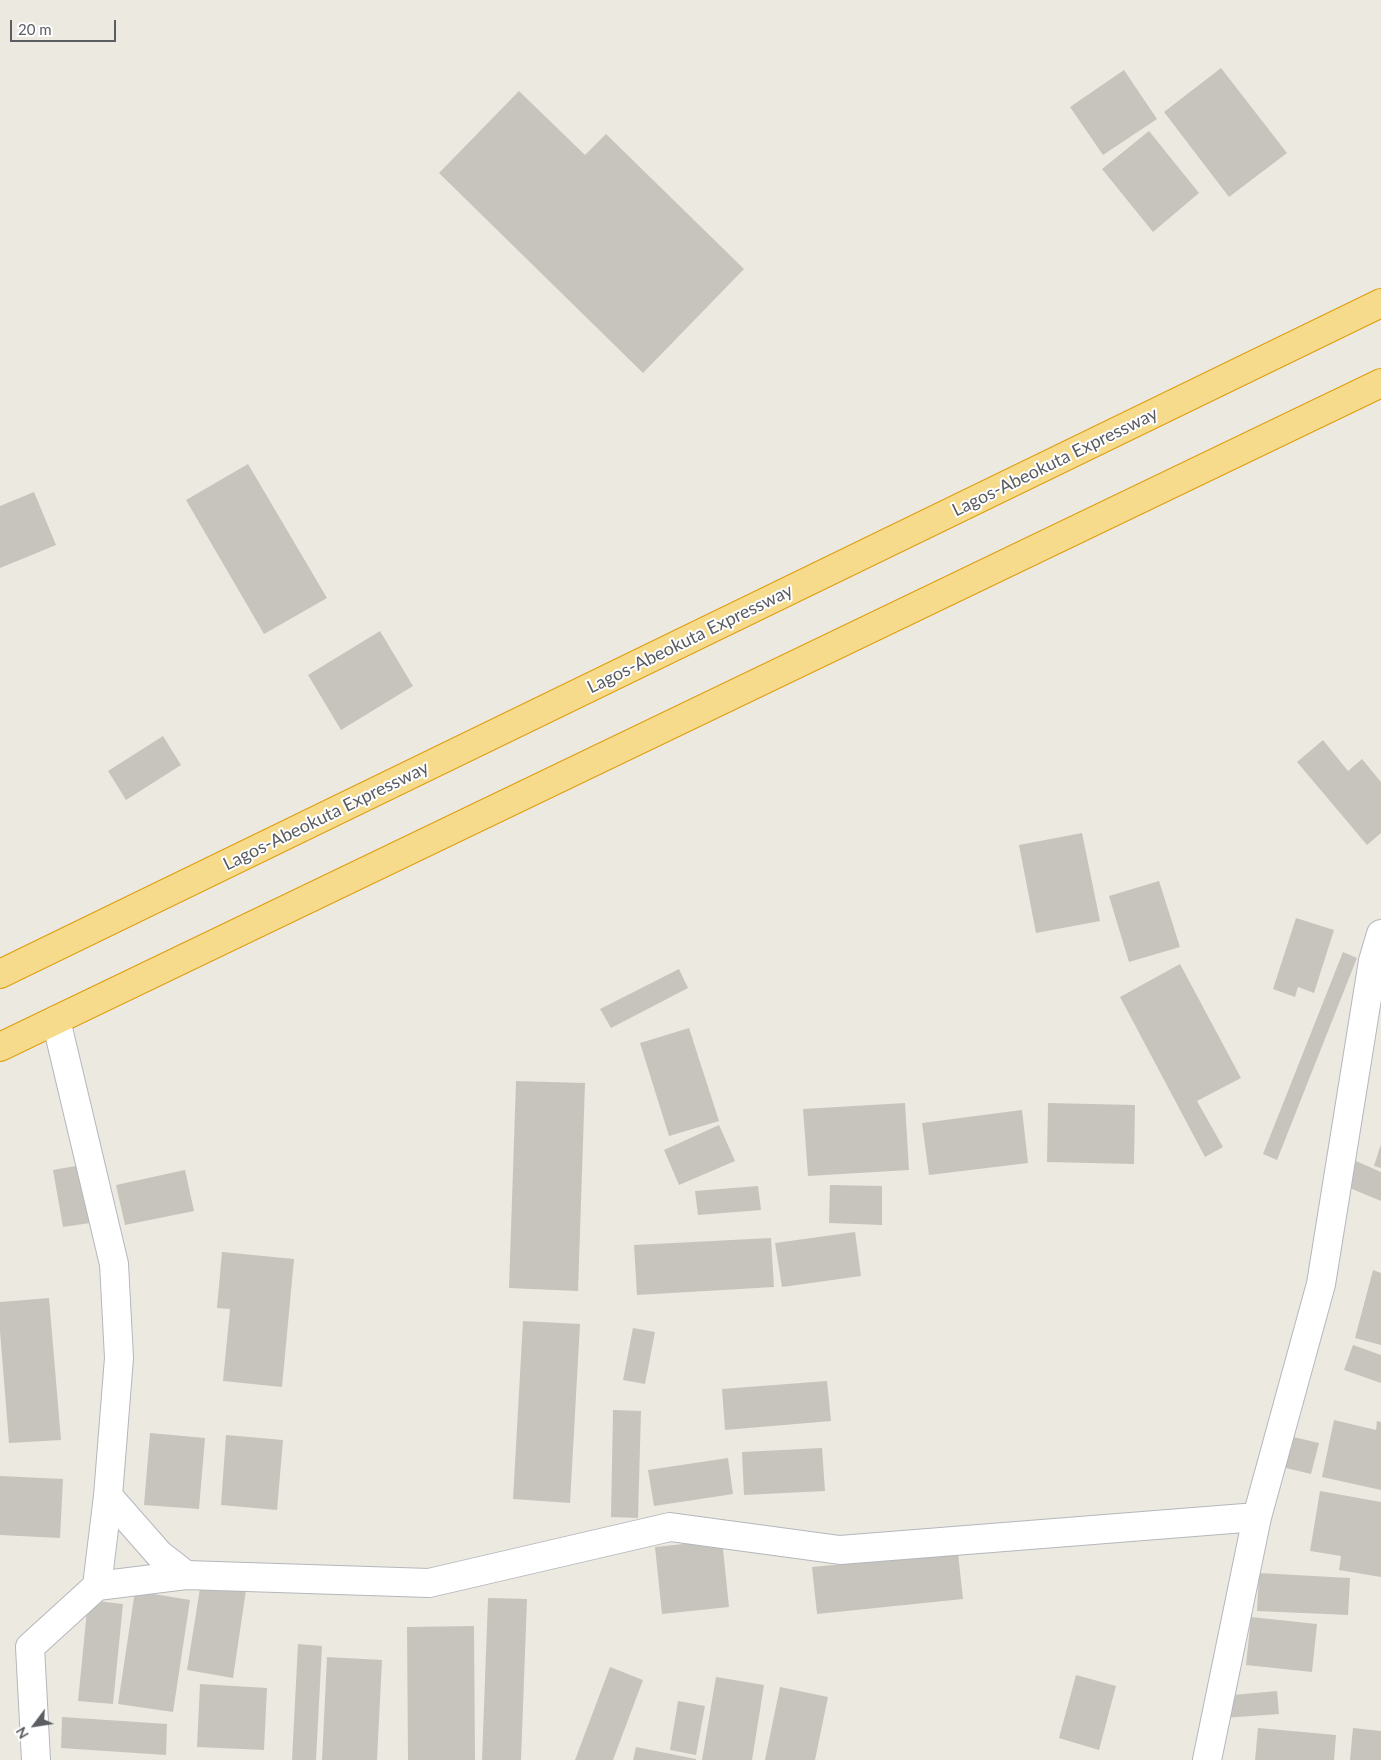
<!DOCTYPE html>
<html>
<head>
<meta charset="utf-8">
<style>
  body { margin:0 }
  #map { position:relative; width:1381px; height:1760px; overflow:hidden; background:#ece9e1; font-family:Lato,sans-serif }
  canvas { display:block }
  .north { position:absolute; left:10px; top:1700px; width:50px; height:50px; -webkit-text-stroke:4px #fff; paint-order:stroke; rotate:239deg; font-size:14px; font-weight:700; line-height:20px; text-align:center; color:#5a5d61 }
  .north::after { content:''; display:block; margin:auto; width:18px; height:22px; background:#5a5d61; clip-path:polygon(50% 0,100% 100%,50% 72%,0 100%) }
  .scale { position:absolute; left:10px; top:20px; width:106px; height:22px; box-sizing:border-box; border:2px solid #5a5d61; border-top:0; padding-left:6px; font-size:15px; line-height:18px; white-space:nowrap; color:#5a5d61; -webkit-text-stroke:4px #fff; paint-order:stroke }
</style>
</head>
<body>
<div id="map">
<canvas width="1381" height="1760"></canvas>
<div class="north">N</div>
<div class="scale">20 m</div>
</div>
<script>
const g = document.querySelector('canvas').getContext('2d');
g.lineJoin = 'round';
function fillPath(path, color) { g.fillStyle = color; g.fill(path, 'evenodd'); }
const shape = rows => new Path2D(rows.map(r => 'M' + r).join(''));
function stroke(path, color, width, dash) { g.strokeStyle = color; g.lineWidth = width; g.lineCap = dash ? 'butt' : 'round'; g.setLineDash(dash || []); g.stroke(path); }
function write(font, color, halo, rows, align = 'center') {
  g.font = font + ' Lato,sans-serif'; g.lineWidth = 4; g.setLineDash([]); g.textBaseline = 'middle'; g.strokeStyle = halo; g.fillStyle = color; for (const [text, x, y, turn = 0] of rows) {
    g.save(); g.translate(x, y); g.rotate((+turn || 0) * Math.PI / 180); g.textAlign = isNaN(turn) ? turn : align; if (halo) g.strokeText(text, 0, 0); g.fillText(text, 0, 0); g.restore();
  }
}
const building = shape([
  [1221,68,1287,153,1229,197,1164,112],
  [1124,70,1157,119,1103,155,1070,107],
  [519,91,585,155,606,134,744,269,643,373,439,173],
  [1149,131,1199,193,1153,232,1102,169],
  [248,464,327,598,264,634,186,500],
  [34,492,56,545,0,568,0,506],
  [380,631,413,686,341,730,308,675],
  [163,736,181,765,126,800,108,771],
  [1323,740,1348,771,1362,759,1381,782,1381,833,1367,845,1297,762],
  [1082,833,1100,921,1036,933,1019,845],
  [1159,881,1180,947,1129,962,1109,896],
  [1296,918,1334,930,1314,993,1298,987,1295,997,1273,989],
  [1343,952,1357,958,1277,1160,1263,1154],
  [1180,964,1241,1078,1197,1101,1223,1147,1205,1157,1120,997],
  [679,969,688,988,611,1028,600,1009],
  [689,1028,719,1121,669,1136,640,1043],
  [516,1081,585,1083,578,1291,509,1288],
  [905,1103,909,1170,808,1176,803,1109],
  [1048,1103,1135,1105,1134,1164,1047,1162],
  [1022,1110,1028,1163,929,1175,922,1123],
  [719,1125,735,1161,679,1185,664,1150],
  [1381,1144,1381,1168,1374,1166],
  [1356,1161,1381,1172,1381,1201,1345,1186],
  [81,1165,90,1223,63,1227,53,1170],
  [185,1170,194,1211,125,1225,116,1185],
  [830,1185,882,1186,882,1225,829,1223],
  [758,1186,761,1210,698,1215,695,1191],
  [855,1232,861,1276,782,1287,775,1243],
  [771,1238,774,1287,637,1295,634,1245],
  [222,1252,294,1259,282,1387,223,1381,230,1309,217,1308],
  [1373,1270,1381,1273,1381,1345,1355,1338],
  [49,1298,61,1440,9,1443,0,1331,0,1302],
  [523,1321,580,1324,570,1503,513,1499],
  [633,1328,655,1332,645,1384,623,1380],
  [1353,1345,1381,1355,1381,1383,1344,1370],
  [827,1381,831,1421,725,1430,722,1389],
  [613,1410,641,1411,638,1518,611,1517],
  [1334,1420,1376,1430,1377,1421,1381,1422,1381,1490,1322,1477],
  [150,1433,205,1438,199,1509,144,1505],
  [226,1435,283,1440,277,1510,221,1505],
  [1289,1436,1319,1443,1311,1474,1282,1467],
  [822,1448,825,1491,744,1495,742,1452],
  [728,1458,733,1494,654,1506,648,1470],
  [0,1476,63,1479,60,1538,0,1535],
  [1320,1491,1381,1502,1381,1577,1339,1570,1341,1556,1310,1551],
  [722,1540,729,1607,662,1614,655,1547],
  [958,1553,963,1599,817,1614,812,1567],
  [1259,1573,1350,1578,1348,1615,1257,1611],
  [201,1582,246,1590,233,1678,187,1670],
  [135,1591,190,1600,173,1712,118,1704],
  [488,1598,527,1599,521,1760,482,1760],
  [88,1600,123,1604,113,1704,78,1701],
  [1251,1617,1317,1624,1312,1672,1246,1665],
  [474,1626,475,1760,408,1760,407,1627],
  [298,1644,322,1646,316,1760,292,1760],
  [327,1657,382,1660,377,1760,322,1760],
  [610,1667,643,1680,613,1760,575,1760],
  [1076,1675,1116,1686,1099,1750,1059,1738],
  [716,1677,764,1685,752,1760,702,1760],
  [200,1684,267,1688,264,1750,197,1747],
  [780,1687,828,1697,815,1760,765,1760],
  [1277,1691,1279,1714,1224,1718,1222,1696],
  [678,1701,705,1706,696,1755,670,1750],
  [62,1717,167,1724,166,1755,61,1748],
  [1258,1728,1336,1735,1334,1760,1255,1760],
  [1353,1728,1381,1731,1381,1760,1350,1760],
  [636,1747,696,1759,696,1760,633,1760]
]);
const minor = shape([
  [108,1496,159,1554,186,1575],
  [97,1586,186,1575,429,1583,670,1527,840,1550,1257,1517],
  [36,1760,30,1647,97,1586,108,1496,119,1358,114,1264,56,1020],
  [1207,1760,1257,1517,1321,1284,1373,961,1381,934]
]);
const highway = shape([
  [0,974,1381,303],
  [0,1047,1381,383]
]);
const streetNames = [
  ["Lagos-Abeokuta Expressway",1055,462,-26],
  ["Lagos-Abeokuta Expressway",690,639,-26],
  ["Lagos-Abeokuta Expressway",326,816,-26]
];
fillPath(building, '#c7c4be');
stroke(minor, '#b4b7bb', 30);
stroke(highway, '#e09d0d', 30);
stroke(minor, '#fff', 28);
stroke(highway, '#f6db8d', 28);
write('18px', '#5a5d61', '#fff', streetNames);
</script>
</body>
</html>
